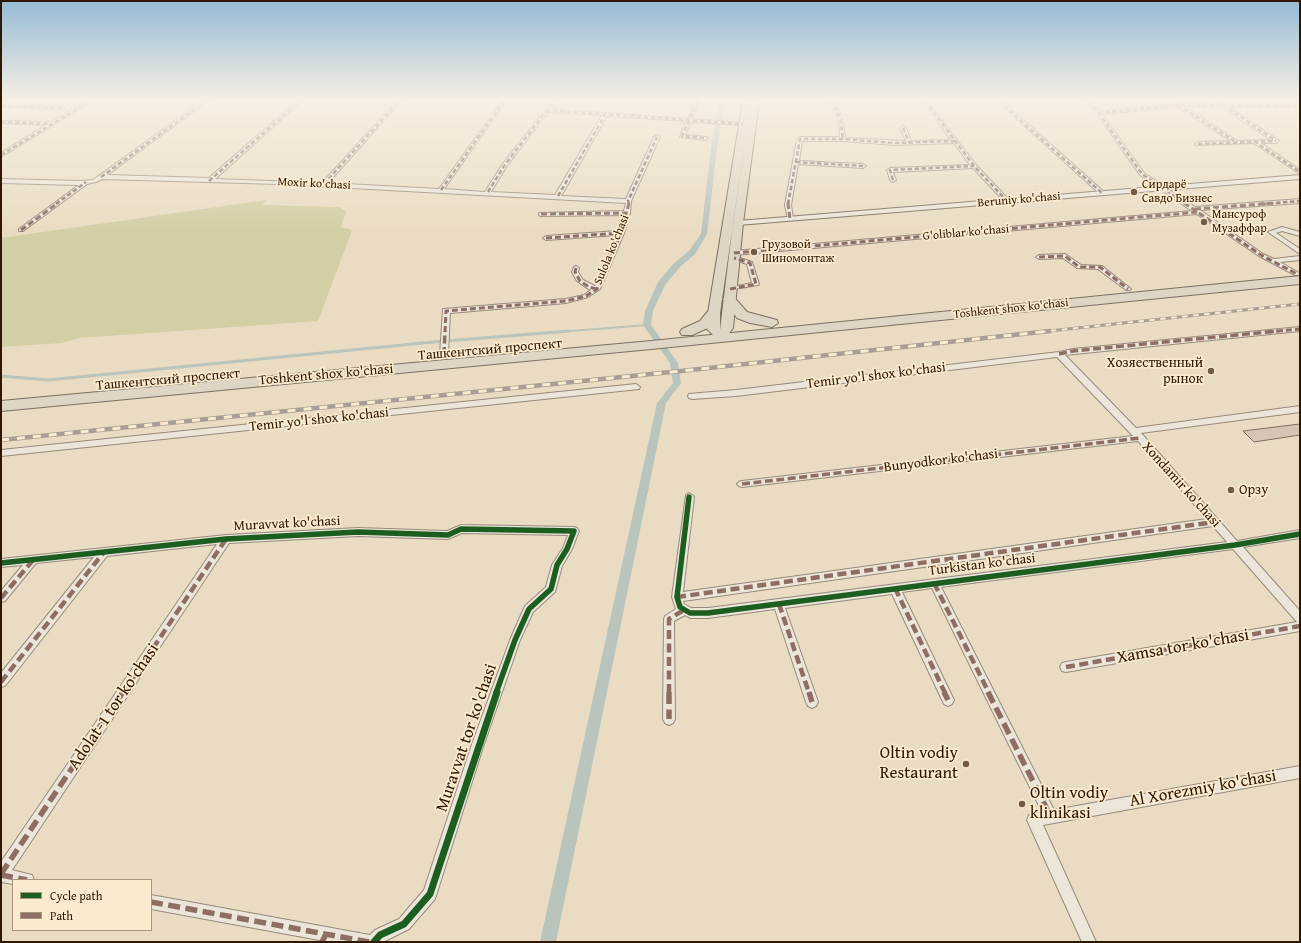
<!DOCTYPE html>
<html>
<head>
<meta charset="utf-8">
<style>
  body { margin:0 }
  #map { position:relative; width:1301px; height:943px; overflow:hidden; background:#eadcc3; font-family:"Gentium Book Plus",serif }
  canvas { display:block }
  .frame { position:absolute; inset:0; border:2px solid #2f1703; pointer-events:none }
  .legend { position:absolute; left:12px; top:879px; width:140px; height:52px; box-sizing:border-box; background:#fbebce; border:1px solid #a9967d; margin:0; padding:5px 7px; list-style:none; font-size:12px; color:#2f1703 }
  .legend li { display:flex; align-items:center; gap:8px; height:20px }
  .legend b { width:20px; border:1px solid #a9967d }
</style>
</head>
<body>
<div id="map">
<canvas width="1301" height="943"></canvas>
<div class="frame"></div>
<ul class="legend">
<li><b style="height:5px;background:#1b5e20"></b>Cycle path</li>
<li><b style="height:5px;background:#8d6e63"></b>Path</li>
</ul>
</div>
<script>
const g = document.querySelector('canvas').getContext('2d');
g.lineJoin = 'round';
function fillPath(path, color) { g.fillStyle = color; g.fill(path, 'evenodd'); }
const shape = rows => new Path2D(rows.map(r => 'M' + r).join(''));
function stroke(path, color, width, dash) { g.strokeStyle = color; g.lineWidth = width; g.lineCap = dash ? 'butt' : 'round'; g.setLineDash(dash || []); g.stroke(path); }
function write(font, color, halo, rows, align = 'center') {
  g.font = font + ' "Gentium Book Plus",serif'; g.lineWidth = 3.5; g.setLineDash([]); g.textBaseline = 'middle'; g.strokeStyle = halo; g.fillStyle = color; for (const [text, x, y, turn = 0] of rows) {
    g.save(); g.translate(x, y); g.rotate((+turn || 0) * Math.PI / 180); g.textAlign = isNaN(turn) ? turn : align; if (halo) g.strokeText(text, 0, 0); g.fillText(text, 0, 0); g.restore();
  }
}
const green = shape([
  [266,200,262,205,339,207,346,211,341,227,352,230,318,321,79,338,62,343,1,347,1,238]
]);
const streamFar1 = shape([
  [558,332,647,325]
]);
const stream = shape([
  [1,376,48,380,433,342,570,331]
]);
const canal = shape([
  [719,101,725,101,717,148,707,234,695,254,680,267,665,285,653,311,651,325,678,363,681,383,666,403,556,942,540,942,657,403,673,383,670,363,643,325,645,311,658,282,674,263,689,251,701,234,711,148,719,101]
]);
const building = shape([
  [1300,424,1300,435,1254,442,1243,431,1300,424]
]);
const street = shape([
  [87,101,92,101,1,157,1,153,46,125,1,123,1,121,51,122,87,101],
  [203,101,208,101,107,175,209,178,297,101,302,101,215,179,322,183,397,101,401,101,328,183,439,189,502,101,506,101,444,189,485,192,502,165,552,101,556,101,550,109,688,119,696,101,700,101,692,119,743,123,745,124,743,125,691,122,685,135,707,137,708,138,705,140,680,137,686,121,607,116,561,196,626,199,654,137,657,135,660,137,631,201,630,213,624,233,600,289,588,297,566,303,450,313,448,355,444,357,440,355,443,309,566,299,584,295,591,290,587,288,577,281,572,272,574,267,576,266,579,268,578,272,583,280,595,286,617,235,546,240,543,238,546,236,618,231,623,215,541,216,539,215,539,213,624,211,626,203,278,184,102,179,96,182,87,184,23,231,19,231,19,229,79,185,1,183,1,179,79,181,93,180,203,101],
  [548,112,602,115,555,195,491,192,506,167,548,112],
  [828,101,832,101,839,110,843,122,845,138,906,141,900,128,903,126,906,128,911,141,951,140,923,101,927,101,976,165,1009,200,1004,201,973,168,893,172,896,180,893,182,890,180,887,170,890,168,970,165,954,143,895,145,843,141,802,141,799,161,863,164,866,166,863,168,798,164,791,205,793,219,788,220,785,205,797,139,800,137,840,137,839,122,835,110,828,101],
  [997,101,1002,101,1104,192,1104,194,1100,194,997,101],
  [1088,101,1092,101,1100,111,1178,104,1300,105,1300,107,1229,107,1278,140,1279,141,1276,143,1261,143,1300,170,1300,174,1254,143,1196,145,1195,144,1198,142,1231,141,1177,107,1102,114,1144,173,1195,207,1300,199,1300,203,1200,210,1263,254,1274,259,1300,256,1300,260,1280,262,1299,273,1299,275,1295,275,1259,256,1197,214,734,255,731,253,734,251,1192,211,1140,175,1088,101],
  [1184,106,1222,107,1271,140,1237,141,1184,106],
  [1,105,64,107,66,108,64,109,1,107,1,105],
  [1282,227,1300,232,1300,236,1282,231,1276,233,1300,249,1300,254,1268,232,1282,227],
  [1065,254,1081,265,1102,266,1131,289,1130,290,1126,290,1098,269,1077,268,1063,258,1039,259,1036,257,1039,255,1065,254],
  [734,256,752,262,759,284,758,285,728,290,728,288,752,283,747,264,732,259,732,257,734,256],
  [1300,327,1300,331,1065,355,1136,428,1300,406,1300,412,1141,433,1237,541,1300,530,1300,538,1243,547,1300,611,1300,631,1066,672,1062,671,1060,667,1062,663,1066,662,1297,622,1233,549,941,587,1054,810,1300,766,1300,778,1043,825,1096,942,1082,942,1027,820,1029,815,1042,812,932,588,902,592,952,696,954,700,952,704,948,706,944,704,892,594,785,608,818,702,816,706,812,708,808,706,806,702,775,609,708,618,690,618,685,615,674,621,675,719,673,723,669,725,665,723,663,719,664,619,665,616,676,609,672,597,686,495,689,493,692,495,694,497,683,592,1207,519,1138,441,742,487,739,486,737,484,739,482,742,481,1133,436,1057,357,736,396,692,399,689,398,688,396,689,394,736,390,1059,352,1073,349,1300,327],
  [1213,526,1227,542,708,608,691,608,684,604,683,601,1213,526],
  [636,384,640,387,639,389,1,456,1,450,636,384],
  [461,525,574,527,577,528,579,531,572,549,562,566,555,592,533,612,520,640,483,747,435,899,409,929,383,942,330,942,151,909,151,895,370,935,375,930,399,919,424,890,471,747,510,640,525,606,546,587,552,565,563,548,568,535,462,533,448,539,358,536,229,543,12,870,32,875,34,880,13,880,13,884,1,882,1,862,217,544,107,556,5,686,1,687,1,673,94,557,36,563,5,601,1,602,1,591,23,565,1,567,1,559,226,535,358,528,447,531,461,525]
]);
const secondary = shape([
  [1300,175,1300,179,738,225,734,223,738,221,1300,175]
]);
const primary = shape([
  [743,101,751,101,720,313,720,330,733,223,751,101,759,101,743,223,733,328,725,339,721,341,717,339,707,329,708,313,743,101]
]);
const highway = shape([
  [1300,276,1300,284,651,349,1,411,1,401,651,341,1300,276],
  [729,295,733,296,747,312,777,320,778,323,772,327,750,323,737,318,723,299,729,295],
  [714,309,720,313,710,327,692,335,682,335,680,332,682,329,700,321,709,310,714,309]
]);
const railFar1 = shape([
  [1040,332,1300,304]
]);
const rail = shape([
  [1,440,681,371,1050,331]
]);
const quietFar4 = shape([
  [698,101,682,136,705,138],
  [830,101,837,110,841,122,843,139],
  [925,101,974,166,1006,200],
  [999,101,1102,193],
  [1090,101,1142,174,1186,204],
  [1178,105,1234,141],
  [1223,105,1276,141],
  [1,106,64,108],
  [546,110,743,124],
  [1098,113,1178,105,1300,106],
  [1,122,51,124],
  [903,128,909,142],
  [1254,141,1300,172],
  [1198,144,1276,141],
  [1,155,90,101],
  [796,162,863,166],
  [101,177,206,101],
  [893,180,890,170,974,166],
  [209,181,300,101],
  [324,184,399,101],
  [441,190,504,101],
  [488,192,504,166,554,101],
  [558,196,605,115],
  [56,204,86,182],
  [629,204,628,201,657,137],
  [788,204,800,139,843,139,895,143,955,141],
  [1262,204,1300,201]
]);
const quietFar3 = shape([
  [788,203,790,219],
  [1184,203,1261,255,1297,274],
  [1195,209,1275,203],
  [541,214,627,213],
  [21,230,58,203],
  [546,238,621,233],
  [734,253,1198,212],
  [1039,257,1065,256,1079,267,1100,267,1128,289],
  [576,268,575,272,580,281,589,287,597,289],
  [730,289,756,284,750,263,734,258],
  [445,332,446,311,566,301,586,296,597,289,621,233,629,203],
  [1268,332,1300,329]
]);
const quietFar2 = shape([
  [1059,354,1073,351,1278,331],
  [444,355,445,331],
  [742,484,1140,438]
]);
const quietFar1 = shape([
  [934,583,989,693],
  [895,588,945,693],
  [677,597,1214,522],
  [1,598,34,559],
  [779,604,809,693],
  [1066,667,1300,626],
  [1,682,104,552],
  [123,693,226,539],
  [669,693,669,619,684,610]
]);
const quiet = shape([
  [669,692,669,719],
  [809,692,812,702],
  [944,692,948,700],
  [988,692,1051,817],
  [1,874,123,692],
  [1,875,27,880],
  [151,902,369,942],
  [322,942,326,934]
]);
const cyclewayFar1 = shape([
  [689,497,677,597,680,607,690,613,708,613,1235,545,1300,534],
  [1,563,226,539,358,532,448,535,461,529,574,531,567,549,557,565,551,589,529,609,515,640,496,693]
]);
const cycleway = shape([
  [374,942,380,935,404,924,430,894,497,692]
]);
const markers = [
  [1134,192,4,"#705c46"],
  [1204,222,4,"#705c46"],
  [754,252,4,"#705c46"],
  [1211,371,4,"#705c46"],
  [1231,490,4,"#705c46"],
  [966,764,4,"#705c46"],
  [1022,804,4,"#705c46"]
];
const farStreetnames = [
  ["Moxir ko'chasi",314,184,3],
  ["Beruniy ko'chasi",1019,200,-5],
  ["G'oliblar ko'chasi",966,233,-5],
  ["Sulola ko'chasi",612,250,-68],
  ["Toshkent shox ko'chasi",1011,309,-6]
];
const farPoinames = [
  ["Сирдарё",1142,185],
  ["Савдо Бизнес",1142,199],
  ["Мансуроф",1212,215],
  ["Музаффар",1212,229],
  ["Грузовой",762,245],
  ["Шиномонтаж",762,259]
];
const streetNames = [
  ["Ташкентский проспект",490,350,-5],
  ["Toshkent shox ko'chasi",326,375,-5],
  ["Temir yo'l shox ko'chasi",876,376,-7],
  ["Ташкентский проспект",168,380,-5],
  ["Temir yo'l shox ko'chasi",319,420,-6],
  ["Bunyodkor ko'chasi",941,461,-7],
  ["Xondamir ko'chasi",1181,485,48],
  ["Muravvat ko'chasi",287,524,-3],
  ["Turkistan ko'chasi",982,565,-7]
];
const poiNames = [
  ["Хозяественный",1203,363],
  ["рынок",1203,379],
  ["Орзу",1239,490,"left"]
];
const nearStreetnames = [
  ["Xamsa tor ko'chasi",1183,647,-10],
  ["Adolat-1 tor ko'chasi",114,707,-56],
  ["Muravvat tor ko'chasi",467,738,-71],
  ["Al Xorezmiy ko'chasi",1203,789,-10]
];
const nearPoinames = [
  ["Oltin vodiy",958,754],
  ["Restaurant",958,774],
  ["Oltin vodiy",1030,794,"left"],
  ["klinikasi",1030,814,"left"]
];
fillPath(green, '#d3cea4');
stroke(streamFar1, '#b9c4bc', 2);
stroke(stream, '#b9c4bc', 3);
fillPath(canal, '#b9c4bc');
fillPath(building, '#d6c4b4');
stroke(building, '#7b7061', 1);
stroke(street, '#968b7b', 2);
stroke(secondary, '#7b7061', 2);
stroke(primary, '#7b7061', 2);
stroke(highway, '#7b7061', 2);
fillPath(street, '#ece5d9');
fillPath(secondary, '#ece5d9');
fillPath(primary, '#dfd5c4');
fillPath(highway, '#dfd5c4');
stroke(railFar1, '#a79f93', 3);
stroke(rail, '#a79f93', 4.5);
stroke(railFar1, '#fbebce', 2, [5.5]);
stroke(rail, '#fbebce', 3, [8]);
stroke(quietFar4, '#8d6e63', 2.5, [4.5, 2.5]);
stroke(quietFar3, '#8d6e63', 3, [6, 3]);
stroke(quietFar2, '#8d6e63', 3.5, [8, 3.5]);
stroke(quietFar1, '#8d6e63', 4.5, [9, 4.5]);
stroke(quiet, '#8d6e63', 5.5, [12, 5.5]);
stroke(cyclewayFar1, '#1b5e20', 5.5);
stroke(cycleway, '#1b5e20', 7);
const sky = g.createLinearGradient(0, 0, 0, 233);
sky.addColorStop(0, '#95bad6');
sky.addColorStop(0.43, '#f6efe4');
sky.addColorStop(1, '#f6efe400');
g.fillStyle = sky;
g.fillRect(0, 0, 1301, 233);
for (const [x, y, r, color] of markers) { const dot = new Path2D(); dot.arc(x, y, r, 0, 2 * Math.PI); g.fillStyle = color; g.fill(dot); stroke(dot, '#fbebce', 1.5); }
write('12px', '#2f1703', '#fbebce', farStreetnames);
write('12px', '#2f1703', '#fbebce', farPoinames, 'left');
write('14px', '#2f1703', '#fbebce', streetNames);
write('14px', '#2f1703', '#fbebce', poiNames, 'right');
write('17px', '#2f1703', '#fbebce', nearStreetnames);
write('17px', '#2f1703', '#fbebce', nearPoinames, 'right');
</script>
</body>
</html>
